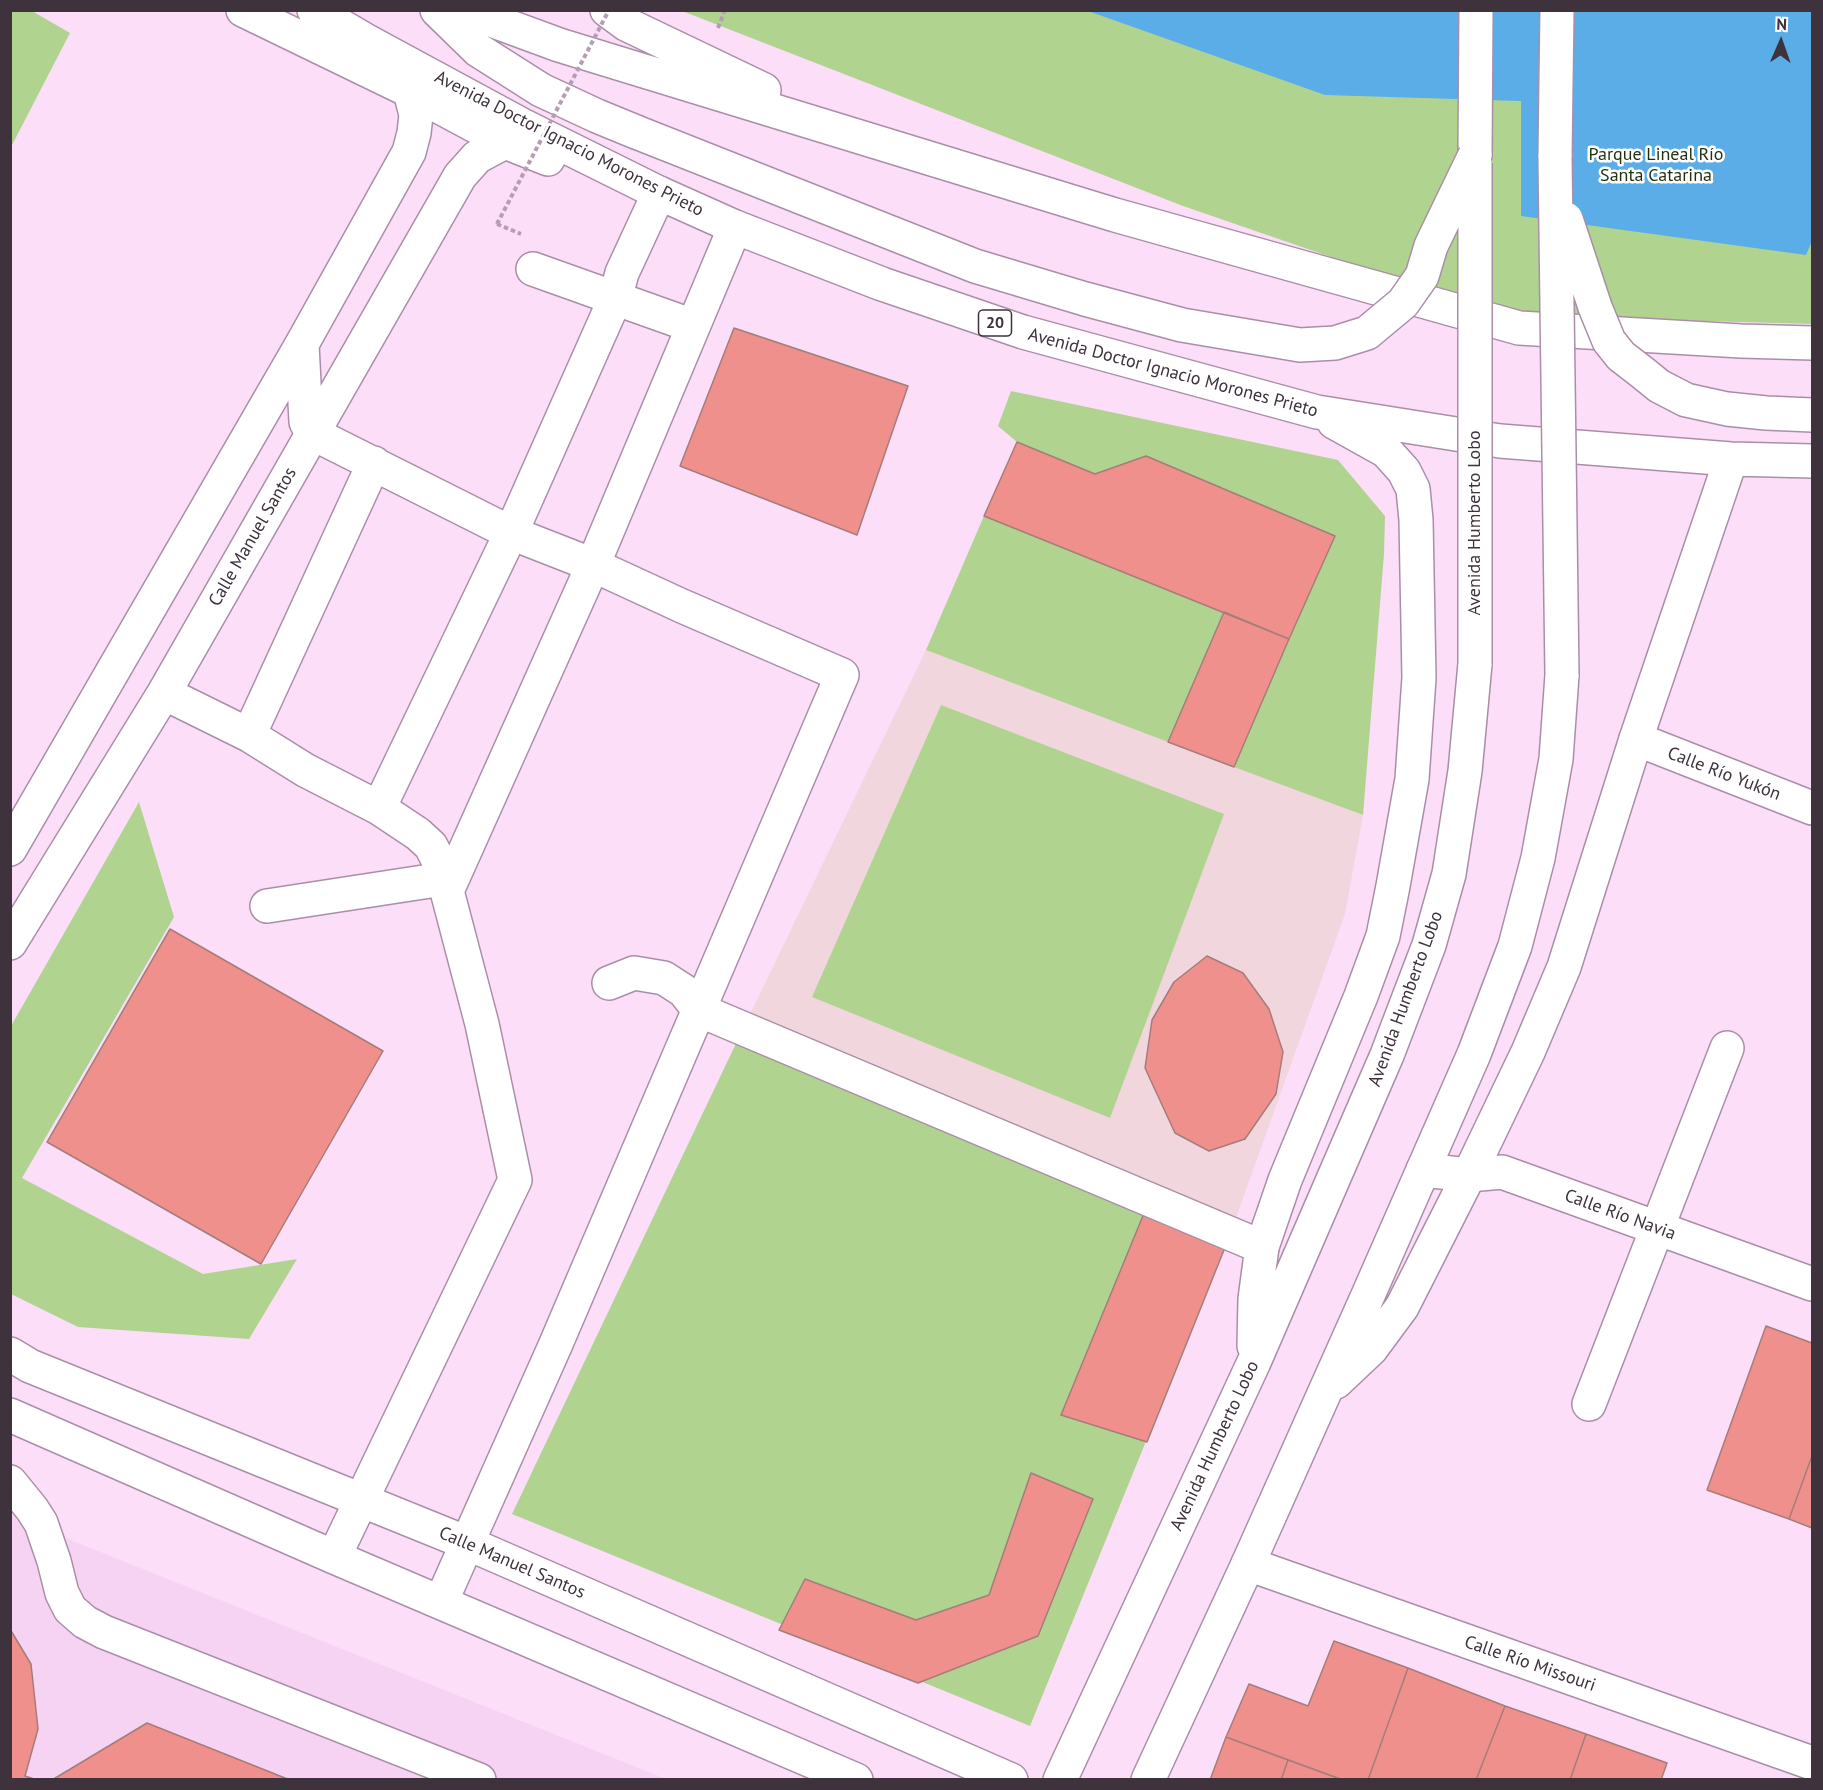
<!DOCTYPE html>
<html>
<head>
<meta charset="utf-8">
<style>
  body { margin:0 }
  #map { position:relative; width:1823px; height:1790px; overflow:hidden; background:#fcdef9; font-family:"PT Sans",sans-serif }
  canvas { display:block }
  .frame { position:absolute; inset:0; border:12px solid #3e323d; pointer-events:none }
  .north { position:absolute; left:1751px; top:12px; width:60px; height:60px; -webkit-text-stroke:4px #fff; paint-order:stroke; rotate:2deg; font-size:16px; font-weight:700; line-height:24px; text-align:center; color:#3e323d }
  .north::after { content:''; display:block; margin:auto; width:21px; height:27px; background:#3e323d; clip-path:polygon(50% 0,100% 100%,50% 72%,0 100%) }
</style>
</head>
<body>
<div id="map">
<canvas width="1823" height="1790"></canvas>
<div class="frame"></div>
<div class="north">N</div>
</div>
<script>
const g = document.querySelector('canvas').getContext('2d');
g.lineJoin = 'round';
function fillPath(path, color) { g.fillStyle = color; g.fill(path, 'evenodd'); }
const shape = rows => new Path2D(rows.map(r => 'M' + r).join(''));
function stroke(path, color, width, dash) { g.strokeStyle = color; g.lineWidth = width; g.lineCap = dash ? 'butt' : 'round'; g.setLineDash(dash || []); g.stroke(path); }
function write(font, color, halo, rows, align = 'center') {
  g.font = font + ' "PT Sans",sans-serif'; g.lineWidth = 5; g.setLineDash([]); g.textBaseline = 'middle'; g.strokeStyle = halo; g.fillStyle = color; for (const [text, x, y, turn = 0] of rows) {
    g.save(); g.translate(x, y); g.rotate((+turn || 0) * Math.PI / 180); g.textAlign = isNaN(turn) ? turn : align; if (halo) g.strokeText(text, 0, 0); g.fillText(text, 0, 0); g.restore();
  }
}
const built = shape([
  [11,1514,48,1531,666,1779,11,1780]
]);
const education = shape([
  [926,650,1363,815,1345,914,1228,1240,740,1035]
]);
const green = shape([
  [11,10,32,11,70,33,11,147],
  [682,11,1812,11,1812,324,1665,320,1529,312,1444,296,1183,206],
  [1011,391,1338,460,1385,516,1384,554,1363,815,1234,767,1334,536,1146,456,1095,474,1017,442,998,426],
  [984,516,1224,612,1168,742,926,650],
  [941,705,1224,814,1110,1118,812,997],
  [139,802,174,917,22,1178,203,1274,297,1259,249,1339,78,1327,11,1294,11,1026],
  [740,1035,1228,1240,1030,1726,512,1514]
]);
const water = shape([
  [1088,11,1812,11,1812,241,1806,255,1521,216,1521,101,1325,95]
]);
const building = shape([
  [734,328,908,386,857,535,680,466,734,328],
  [1017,442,1095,474,1146,456,1335,536,1289,639,984,516,1017,442],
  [1224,612,1289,639,1234,767,1168,742,1224,612],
  [170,929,383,1051,261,1264,47,1142,170,929],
  [1207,956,1243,973,1269,1009,1283,1052,1276,1094,1245,1139,1209,1151,1175,1133,1145,1068,1152,1020,1174,982,1207,956],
  [1147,1206,1228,1240,1147,1442,1061,1415,1147,1206],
  [1766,1326,1812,1343,1812,1456,1789,1519,1707,1490,1766,1326],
  [1812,1456,1812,1528,1789,1519,1812,1456],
  [1031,1473,1093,1499,1038,1636,918,1683,779,1630,805,1579,916,1620,989,1595,1031,1473],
  [10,1629,31,1664,38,1729,25,1776,37,1780,10,1780,10,1629],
  [1334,1641,1408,1668,1368,1780,1343,1780,1226,1737,1249,1684,1308,1706,1334,1641],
  [1408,1668,1505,1706,1476,1780,1368,1780,1408,1668],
  [1505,1706,1586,1734,1570,1780,1476,1780,1505,1706],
  [147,1723,290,1780,52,1780,147,1723],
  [1586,1734,1667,1763,1661,1780,1570,1780,1586,1734],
  [1226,1737,1288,1760,1281,1780,1210,1780,1226,1737],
  [1288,1760,1343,1780,1281,1780,1288,1760]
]);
const path = shape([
  [718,28,725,10],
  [497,224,521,234]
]);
const minor = shape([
  [533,269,693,326],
  [302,344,306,422,312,433,511,533,593,565,682,606,842,675,555,1346,441,1602],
  [164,693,249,735,305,770,379,808,418,834,431,846,439,862,447,891,482,1024,515,1180,334,1557],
  [249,735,374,463],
  [1636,739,1812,808],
  [379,808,511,533,615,299,622,273,659,193],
  [10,849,302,344,409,152,414,133,416,115,410,91],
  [447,891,593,565,735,227],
  [267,906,443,879],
  [10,943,164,693,460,176,477,157,505,142],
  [609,983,634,973,664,978,684,991,699,1010,1262,1247],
  [1423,1170,1469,1175,1502,1172,1812,1284],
  [10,1354,30,1366,467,1543,1011,1780],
  [1589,1404,1727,1048],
  [10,1415,334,1557,856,1780],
  [10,1482,32,1509,41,1523,54,1561,62,1593,70,1609,85,1622,104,1632,479,1780],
  [1248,1564,1812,1763]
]);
const major = shape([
  [243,10,410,91,505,142,548,159],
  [314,10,365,40,522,125,659,193,735,227,882,284,1023,332,1317,412,1500,441,1731,459,1812,461],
  [437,10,478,50,541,90,597,116,636,132],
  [464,10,559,45,1115,215,1519,328,1741,341,1812,343],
  [607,10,626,24,764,90],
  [1475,155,1476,10],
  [1555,157,1557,10],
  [1254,1346,1255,1299,1262,1247,1285,1180,1361,996,1383,936,1393,886,1412,779,1419,678,1416,520,1413,489,1404,471,1386,451,1334,422],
  [1336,1382,1371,1349,1402,1307,1469,1175,1528,1052,1564,967,1636,739,1731,459],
  [1060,1780,1254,1362,1387,1055,1429,945,1449,874,1465,771,1475,664],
  [1148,1780,1248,1564,1369,1293,1474,1054,1515,946,1538,858,1556,759,1562,675]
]);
const pathBridge = shape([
  [497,224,609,10]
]);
const majorBridge = shape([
  [636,132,975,266,1085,299,1182,325,1300,345,1335,343,1367,333,1403,303,1422,276,1431,246,1475,155],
  [1555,157,1562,675],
  [1566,219,1595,307,1609,341,1621,356,1643,373,1659,386,1686,400,1727,409,1766,413,1812,415],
  [1475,664,1475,163]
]);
const shields = [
  [995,323,33]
];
const shieldNames = [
  ["20",995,323]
];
const streetNames = [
  ["Avenida Doctor Ignacio Morones Prieto",569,144,27],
  ["Avenida Doctor Ignacio Morones Prieto",1173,373,15],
  ["Avenida Humberto Lobo",1475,523,-90],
  ["Calle Manuel Santos",253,537,-60],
  ["Calle Río Yukón",1724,774,21],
  ["Avenida Humberto Lobo",1406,999,-70],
  ["Calle Río Navia",1620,1215,20],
  ["Avenida Humberto Lobo",1215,1446,-65],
  ["Calle Manuel Santos",512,1563,23],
  ["Calle Río Missouri",1530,1664,19]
];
const parkNames = [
  ["Parque Lineal Río",1656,155],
  ["Santa Catarina",1656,176]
];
fillPath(built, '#f6d2f3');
fillPath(education, '#f1d7dd');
fillPath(green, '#b1d390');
fillPath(water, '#5bade7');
fillPath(building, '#f0908d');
stroke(building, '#a47d7b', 1.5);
stroke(minor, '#aa8ea7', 36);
stroke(major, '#aa8ea7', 36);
stroke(path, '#b59eb3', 4, [4.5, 3]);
stroke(minor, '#fff', 33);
stroke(major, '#fff', 33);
stroke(majorBridge, '#aa8ea7', 36, []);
stroke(pathBridge, '#b59eb3', 4, [4.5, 3]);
stroke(majorBridge, '#fff', 33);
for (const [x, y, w] of shields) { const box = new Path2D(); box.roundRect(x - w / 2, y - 13, w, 26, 4.5); g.fillStyle = '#fff'; g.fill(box); stroke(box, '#3e323d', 1.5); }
write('bold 16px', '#3e323d', null, shieldNames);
write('18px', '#3e323d', '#fff', streetNames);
write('18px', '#1f2f0d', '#fff', parkNames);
</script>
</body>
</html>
